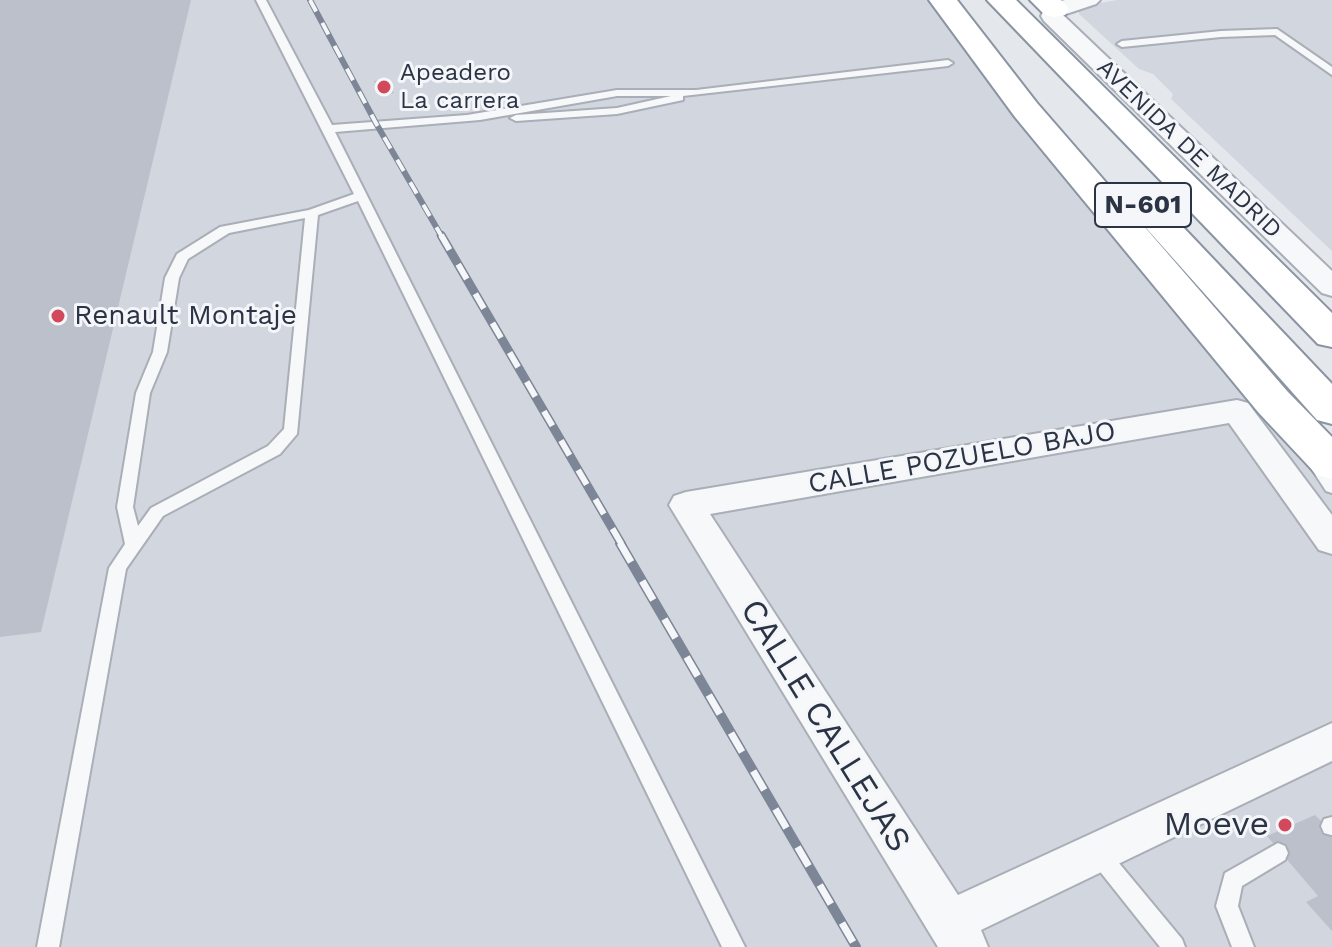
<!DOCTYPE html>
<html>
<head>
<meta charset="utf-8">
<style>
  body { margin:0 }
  canvas { display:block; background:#e4e7ec }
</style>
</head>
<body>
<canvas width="1332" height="947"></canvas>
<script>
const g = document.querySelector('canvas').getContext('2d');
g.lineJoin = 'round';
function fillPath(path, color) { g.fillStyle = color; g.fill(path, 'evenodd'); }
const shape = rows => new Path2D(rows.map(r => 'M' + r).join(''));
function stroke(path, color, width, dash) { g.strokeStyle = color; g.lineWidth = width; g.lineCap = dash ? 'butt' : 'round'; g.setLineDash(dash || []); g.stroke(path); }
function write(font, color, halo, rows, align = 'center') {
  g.font = font + ' "Work Sans",sans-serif'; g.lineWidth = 6; g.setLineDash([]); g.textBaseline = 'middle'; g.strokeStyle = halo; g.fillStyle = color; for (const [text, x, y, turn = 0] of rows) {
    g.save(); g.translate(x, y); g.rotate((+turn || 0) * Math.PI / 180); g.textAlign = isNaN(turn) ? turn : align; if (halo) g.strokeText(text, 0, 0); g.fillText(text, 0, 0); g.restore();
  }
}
const built = shape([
  [0,0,928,0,1273,402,1332,467,1332,947,0,947],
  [1117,0,1332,0,1332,251,1171,99,1173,94,1153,74,1139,69,1079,14,1079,7]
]);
const building = shape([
  [0,0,191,0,41,632,0,637],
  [385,79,394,93,380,96,374,81],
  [1315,815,1332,832,1332,931,1306,902,1318,896,1267,836]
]);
const lane = shape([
  [256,0,266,0,332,125,467,115,617,90,696,90,948,60,953,63,948,66,683,96,683,100,617,114,516,121,510,118,516,115,617,108,671,96,617,96,480,120,335,132,745,947,722,947,358,201,318,215,297,434,280,454,163,516,126,569,59,947,37,947,109,568,125,544,117,507,136,393,153,352,165,278,177,254,220,227,309,210,354,194,256,0],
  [305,218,284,429,268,446,151,508,138,526,133,507,150,393,167,352,179,278,188,259,229,233,305,218],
  [1277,29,1332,67,1332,75,1275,35,1221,37,1122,47,1117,44,1122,41,1221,31,1277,29],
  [1313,453,1319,455,1332,475,1332,493,1326,491,1305,459,1313,453],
  [1332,817,1332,835,1331,835,1324,833,1321,826,1324,819,1332,817],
  [1097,842,1104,845,1182,939,1185,947,1160,947,1090,859,1087,852,1090,845,1097,842],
  [1278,843,1285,846,1288,853,1285,860,1242,886,1238,906,1254,947,1232,947,1216,906,1225,873,1278,843]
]);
const street = shape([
  [1065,0,1100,0,1096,4,1063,15,1332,271,1332,296,1322,293,1044,21,1041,16,1047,4,1065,0],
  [1237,400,1248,403,1332,515,1332,554,1319,550,1229,423,710,514,958,895,1332,723,1332,761,981,930,988,947,938,947,669,505,674,496,686,492,1237,400]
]);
const highway = shape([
  [929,0,957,0,1037,103,1288,392,1332,437,1332,479,1317,475,1258,412,1015,117,929,0],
  [987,0,1016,0,1332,313,1332,347,1318,344,987,0],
  [1030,0,1061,0,1069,9,1065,15,1055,17,1045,15,1030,0],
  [1151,203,1163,206,1332,384,1332,424,1317,420,1139,220,1134,213,1139,206,1151,203]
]);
const railFar2 = shape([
  [310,0,377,125,442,237]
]);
const railFar1 = shape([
  [441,235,622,545]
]);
const rail = shape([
  [620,543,856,947]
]);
const markers = [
  [384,87,8,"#d1495b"],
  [58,316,8,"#d1495b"],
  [1285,825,8,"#d1495b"]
];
const farPoinames = [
  ["Apeadero",400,73],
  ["La carrera",400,101]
];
const farStreetnames = [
  ["AVENIDA DE MADRID",1189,149,44]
];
const shields = [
  [1143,205,96]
];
const shieldNames = [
  ["N-601",1143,205]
];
const poiNames = [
  ["Renault Montaje",74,316]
];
const streetNames = [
  ["CALLE POZUELO BAJO",962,458,-10]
];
const nearStreetnames = [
  ["CALLE CALLEJAS",825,726,58]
];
const nearPoinames = [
  ["Moeve",1269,825]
];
fillPath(built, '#d2d6de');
fillPath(building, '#bbc0ca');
stroke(lane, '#a9aeb7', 4);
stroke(street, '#a9aeb7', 4);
stroke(highway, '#8b94a3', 4);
fillPath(lane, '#f7f8fa');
fillPath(street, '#f7f8fa');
fillPath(highway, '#fff');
stroke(railFar2, '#7d8696', 6);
stroke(railFar1, '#7d8696', 9);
stroke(rail, '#7d8696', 10);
stroke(railFar2, '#f4f6f9', 4, [13]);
stroke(railFar1, '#f4f6f9', 6, [17]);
stroke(rail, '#f4f6f9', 7, [22]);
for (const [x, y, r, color] of markers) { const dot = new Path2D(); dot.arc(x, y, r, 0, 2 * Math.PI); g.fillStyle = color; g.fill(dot); stroke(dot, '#f4f6f9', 3); }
write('24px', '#2b3445', '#f4f6f9', farPoinames, 'left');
write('24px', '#2b3445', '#f4f6f9', farStreetnames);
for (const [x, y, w] of shields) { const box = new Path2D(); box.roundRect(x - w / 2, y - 22, w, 44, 6); g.fillStyle = '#f4f6f9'; g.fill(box); stroke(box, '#2b3445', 2); }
write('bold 26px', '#2b3445', null, shieldNames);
write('28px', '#2b3445', '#f4f6f9', poiNames, 'left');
write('28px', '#2b3445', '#f4f6f9', streetNames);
write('34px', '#2b3445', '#f4f6f9', nearStreetnames);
write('34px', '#2b3445', '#f4f6f9', nearPoinames, 'right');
</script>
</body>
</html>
